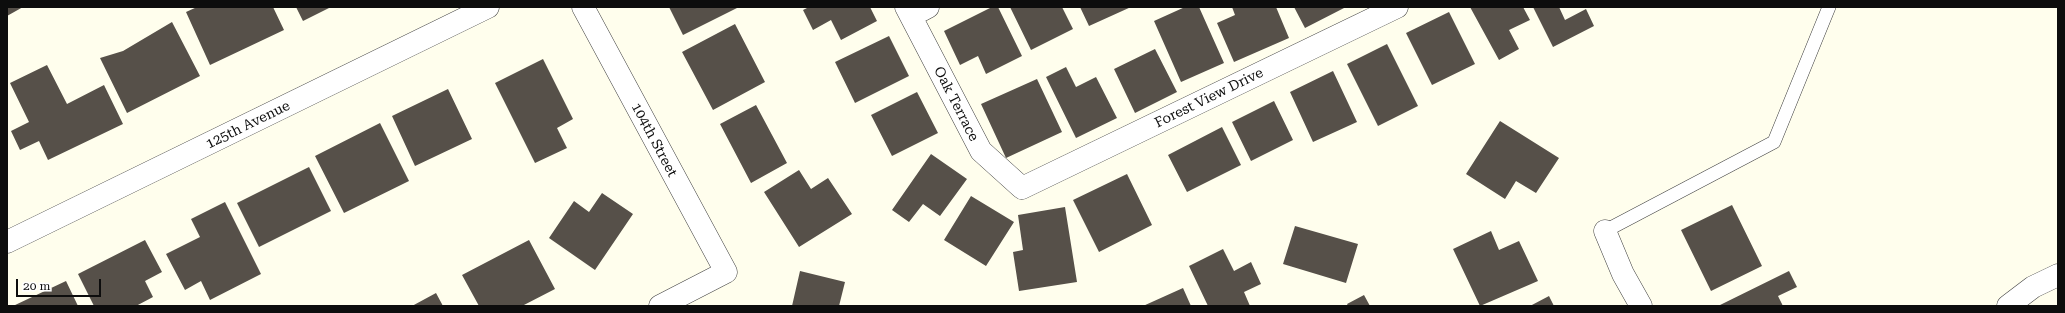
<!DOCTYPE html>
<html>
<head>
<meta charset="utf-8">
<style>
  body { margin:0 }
  #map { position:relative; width:2065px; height:313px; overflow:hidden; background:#fffeed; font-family:"Roboto Serif",serif }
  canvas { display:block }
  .frame { position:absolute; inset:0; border:8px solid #0d0d0d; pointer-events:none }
  .scale { position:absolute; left:16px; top:279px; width:85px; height:18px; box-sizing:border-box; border:2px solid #0d0d0d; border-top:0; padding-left:5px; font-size:12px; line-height:14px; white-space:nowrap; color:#0d0d0d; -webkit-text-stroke:3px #fff; paint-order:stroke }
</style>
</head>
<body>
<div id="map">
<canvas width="2065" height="313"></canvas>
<div class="frame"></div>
<div class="scale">20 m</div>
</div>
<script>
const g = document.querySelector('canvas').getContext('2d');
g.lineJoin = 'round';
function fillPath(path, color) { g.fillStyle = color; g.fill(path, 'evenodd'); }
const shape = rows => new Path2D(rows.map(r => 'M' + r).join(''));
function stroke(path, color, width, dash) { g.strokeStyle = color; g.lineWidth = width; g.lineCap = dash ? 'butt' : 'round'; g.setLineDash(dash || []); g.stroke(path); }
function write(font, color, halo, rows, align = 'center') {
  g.font = font + ' "Roboto Serif",serif'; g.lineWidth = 4; g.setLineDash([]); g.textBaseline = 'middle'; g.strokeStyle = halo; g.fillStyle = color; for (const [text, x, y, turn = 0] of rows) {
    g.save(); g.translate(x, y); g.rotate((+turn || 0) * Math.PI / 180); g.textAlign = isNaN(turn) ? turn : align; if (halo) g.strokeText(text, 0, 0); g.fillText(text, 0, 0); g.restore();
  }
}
const building = shape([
  [7,7,23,7,7,16],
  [197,7,273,7,284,30,210,65,186,12],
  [296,7,331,7,303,21],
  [669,7,737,7,737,8,683,35],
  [809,7,870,7,877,21,841,40,831,20,813,30,803,10],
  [992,7,998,7,1022,56,986,74,978,56,960,65,944,31],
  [1010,7,1062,7,1073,29,1031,50],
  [1080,7,1131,7,1089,26],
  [1185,7,1199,7,1224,63,1181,82,1154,21],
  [1232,7,1276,7,1289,38,1234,62,1217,23,1235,15],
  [1294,7,1346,7,1305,28],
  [1470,7,1523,7,1530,20,1509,30,1519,49,1499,60],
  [1533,7,1559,7,1565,20,1586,9,1594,26,1553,47],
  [1449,12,1475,64,1432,85,1406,33],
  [172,22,200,76,127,113,100,58,123,51],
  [735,24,765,82,713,110,682,52],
  [889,36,909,76,855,103,835,62],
  [1387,44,1418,106,1378,126,1347,64],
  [1155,49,1177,92,1135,113,1114,69],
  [543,59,573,119,557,128,567,148,535,163,495,83],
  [47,65,67,104,104,85,123,124,48,160,39,141,20,150,11,131,29,122,10,83],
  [1066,67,1076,87,1096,77,1117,118,1076,138,1046,77],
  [1333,71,1357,122,1313,142,1290,92],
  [1037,79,1062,132,1006,158,981,104],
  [448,89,472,139,415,166,392,116],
  [917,92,938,133,892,156,871,115],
  [1274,101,1293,140,1251,161,1232,122],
  [756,105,787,163,751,183,720,124],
  [1500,121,1559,158,1536,193,1516,181,1505,199,1466,174],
  [380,123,409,181,344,213,315,156],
  [1222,127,1241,165,1187,192,1168,155],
  [931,154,967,179,940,216,923,204,909,222,892,210],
  [309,167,331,211,259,247,237,203],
  [799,170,811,189,828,178,852,214,799,247,764,192],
  [1127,174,1152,225,1099,252,1073,200],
  [602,193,633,214,595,270,549,238,574,201,589,212],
  [971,196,1014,222,986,266,944,240],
  [225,202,261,274,210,300,201,281,185,290,166,254,200,237,191,219],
  [1732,205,1762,266,1711,291,1681,230],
  [1065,207,1077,282,1019,291,1013,252,1023,250,1018,215],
  [1295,226,1358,244,1346,283,1283,264],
  [1491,231,1499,250,1519,241,1538,281,1480,306,1453,249],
  [145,240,162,272,145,281,153,297,136,306,94,306,78,274],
  [529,240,555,289,522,306,479,306,462,275],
  [1223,249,1234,271,1251,262,1261,284,1244,292,1250,306,1208,306,1189,266],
  [800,271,845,282,839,306,792,306],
  [1789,271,1797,287,1778,296,1783,306,1718,306],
  [66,281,78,306,13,306],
  [1183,288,1191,306,1143,306],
  [436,293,443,306,412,306],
  [1364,295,1370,306,1348,306,1347,304],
  [1549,296,1554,306,1530,306]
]);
const service = shape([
  [1605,231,1774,142,1829,7]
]);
const minor = shape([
  [583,7,726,272,660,306],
  [906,7,981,151,1022,188,1397,7],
  [911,16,928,7],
  [1605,231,1623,274,1641,306],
  [7,242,488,7],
  [2008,306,2033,287,2058,275]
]);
const streetNames = [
  ["Forest View Drive",1209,98,-26],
  ["Oak Terrace",956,104,63],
  ["125th Avenue",248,125,-26],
  ["104th Street",654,140,62]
];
fillPath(building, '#565049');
stroke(service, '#404040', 14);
stroke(minor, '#404040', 23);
stroke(service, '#fff', 13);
stroke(minor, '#fff', 22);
write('14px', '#0d0d0d', '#fff', streetNames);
</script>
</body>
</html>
